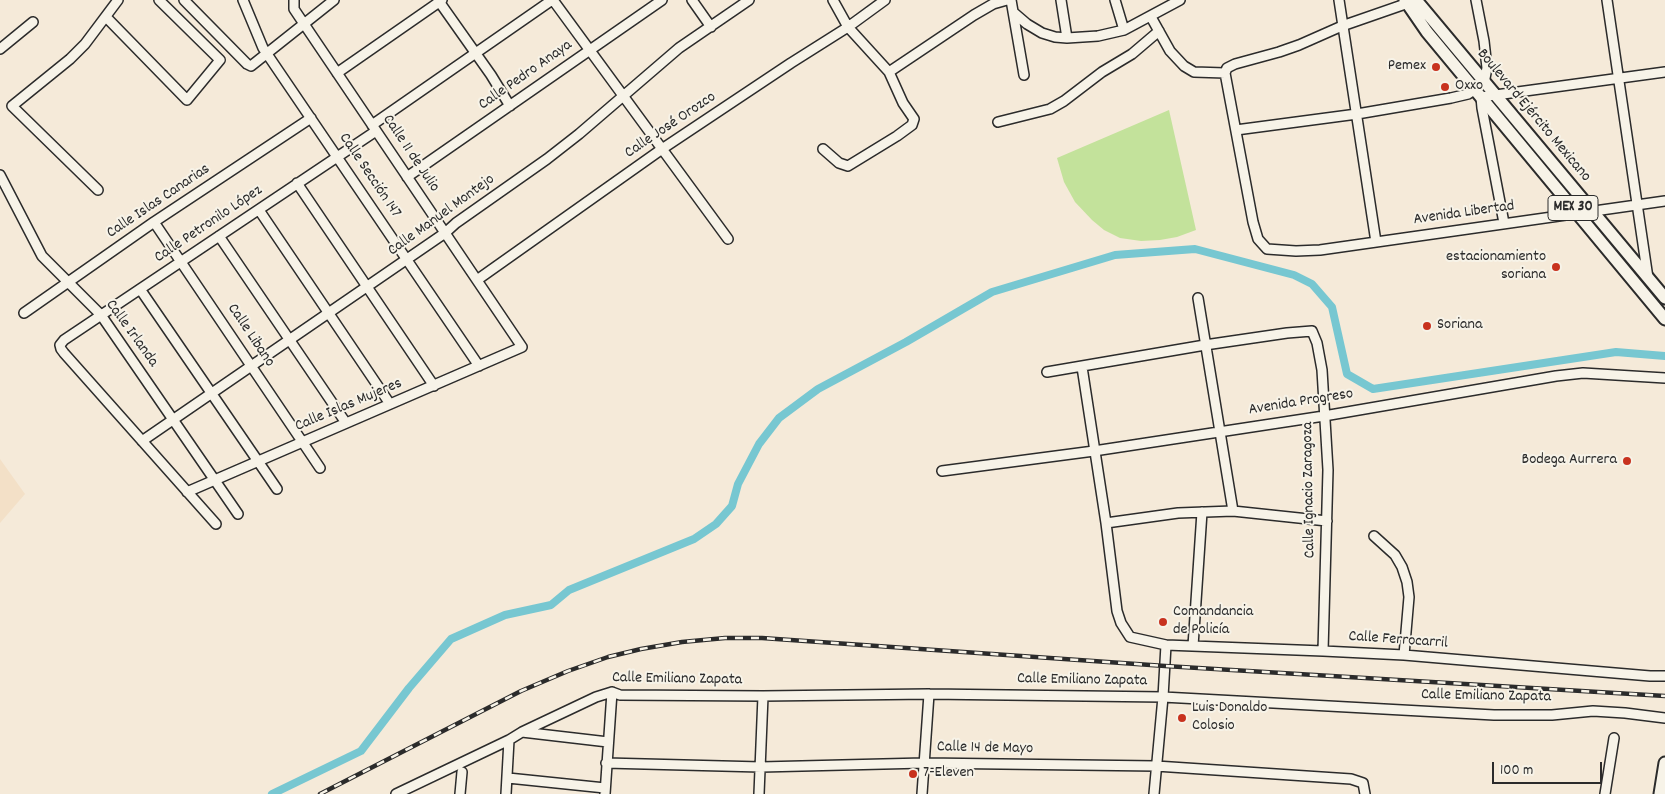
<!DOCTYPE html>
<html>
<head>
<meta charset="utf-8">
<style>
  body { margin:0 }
  #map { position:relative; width:1665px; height:794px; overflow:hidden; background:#f5ead9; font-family:Dekko,sans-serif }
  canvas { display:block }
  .scale { position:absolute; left:1492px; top:762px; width:110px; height:22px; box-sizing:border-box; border:2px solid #2b2b2b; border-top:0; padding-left:6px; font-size:15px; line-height:18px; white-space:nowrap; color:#2b2b2b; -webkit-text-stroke:4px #f7f3e8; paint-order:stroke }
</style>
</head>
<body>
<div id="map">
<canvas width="1665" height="794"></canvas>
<div class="scale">100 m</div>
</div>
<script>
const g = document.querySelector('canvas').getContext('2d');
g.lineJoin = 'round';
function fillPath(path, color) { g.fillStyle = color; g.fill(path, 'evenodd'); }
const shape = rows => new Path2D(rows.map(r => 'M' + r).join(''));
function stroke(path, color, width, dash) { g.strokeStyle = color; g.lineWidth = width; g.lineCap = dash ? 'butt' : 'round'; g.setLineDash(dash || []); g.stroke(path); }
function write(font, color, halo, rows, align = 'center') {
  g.font = font + ' Dekko,sans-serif'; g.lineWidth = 4; g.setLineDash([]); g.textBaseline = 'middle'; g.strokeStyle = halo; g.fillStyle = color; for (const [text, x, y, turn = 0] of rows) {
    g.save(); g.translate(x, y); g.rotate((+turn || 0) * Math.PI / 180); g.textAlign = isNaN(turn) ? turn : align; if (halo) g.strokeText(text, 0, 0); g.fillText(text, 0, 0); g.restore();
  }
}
const built = shape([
  [0,459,25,494,0,523]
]);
const green = shape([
  [1169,110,1196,230,1177,237,1160,240,1141,241,1120,238,1104,230,1092,220,1075,202,1064,182,1057,158]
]);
const canal = shape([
  [272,794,361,751,409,688,451,639,505,615,551,605,569,590,694,539,716,524,732,506,738,484,759,444,779,418,818,389,906,342,992,292,1115,255,1195,249,1294,275,1312,284,1332,307,1347,374,1373,389,1616,352,1665,356]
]);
const minor = shape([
  [184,0,247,64,251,66,334,0],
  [243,0,263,48,479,366],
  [438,0,491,75,510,106],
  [553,0,728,239],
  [692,0,711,27],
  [1011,0,1024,75],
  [1061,0,1067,38],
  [1115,0,1124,30],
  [1339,0,1376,242],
  [1607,0,1648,278],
  [1013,12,1027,24,1042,33,1055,37,1067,38,1098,36,1124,30,1180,0],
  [106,17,187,100,220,60,159,0],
  [1151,17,1170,51,1184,66,1194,72,1225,73],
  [0,49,33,22],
  [889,72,974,15,993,4,1007,0],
  [337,73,442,0],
  [1225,73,1253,222,1258,239,1267,249,1296,251,1320,250,1665,201],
  [1225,73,1227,68,1235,64,1279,52,1299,45,1342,26,1411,2],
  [998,122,1050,109,1064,101,1102,72,1132,54,1159,31],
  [372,125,552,0],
  [1236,130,1357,114,1451,98,1468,94,1484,83,1487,68,1484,41,1476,0],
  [823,149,839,163,848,166,897,136,912,125,914,119,903,103,889,72,848,27,833,0],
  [0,175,42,256,101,315,238,514],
  [407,177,662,0],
  [297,183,434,386],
  [98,190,12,106,70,59,85,44,118,0],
  [259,210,390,404],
  [154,222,320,468],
  [1504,223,1482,108,1481,97,1665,72],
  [219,236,346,423],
  [477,280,662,149,791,63,848,27,885,0],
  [140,289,277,489],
  [1198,298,1233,511],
  [24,313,154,222,311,118],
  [1082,367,1106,523,1117,611,1121,623,1130,637,1166,645,1323,651,1404,655,1650,676,1665,676],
  [1047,372,1205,345,1287,333,1312,331,1317,343,1322,370,1328,470,1323,651],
  [142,441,445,233,456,223,547,159,579,134,679,48,749,0],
  [942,471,1094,451,1324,416,1556,376,1583,373,1665,378],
  [187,492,522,347,298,15,294,9,294,0],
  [1106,523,1178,513,1233,511,1327,521],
  [216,524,64,353,61,349,60,345,64,340,376,131],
  [1374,536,1395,555,1402,567,1407,582,1409,597,1404,655],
  [1193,646,1202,512],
  [522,732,608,742],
  [606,763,761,767,924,763,1156,766,1351,779,1363,783,1365,794],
  [508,778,605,788],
  [396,794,509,740,522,732,596,697,612,692,620,695,763,696,929,694,1163,697,1494,715,1552,715,1593,711,1625,713,1665,718],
  [460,794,462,772],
  [506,794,509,740],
  [605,794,612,692],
  [759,794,763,696],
  [922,794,929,694],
  [1154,794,1163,697,1166,645],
  [1605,794,1614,738]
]);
const major = shape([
  [1405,0,1427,32,1665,319],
  [1416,0,1665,298],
  [1660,794,1665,763]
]);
const rail = shape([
  [320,794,521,691,568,671,608,657,641,649,682,642,725,638,762,638,1165,666,1665,696]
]);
const markers = [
  [1436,67,5,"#c8321e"],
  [1445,87,5,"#c8321e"],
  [1556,267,5,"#c8321e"],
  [1427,326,5,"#c8321e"],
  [1627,461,5,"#c8321e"],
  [1163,622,5,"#c8321e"],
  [1182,718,5,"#c8321e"],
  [913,774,5,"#c8321e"]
];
const shields = [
  [1573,208,50]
];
const shieldNames = [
  ["MEX 30",1573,208]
];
const poiNames = [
  ["Pemex",1426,67,"right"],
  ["Oxxo",1455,87],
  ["estacionamiento",1546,258,"right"],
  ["soriana",1546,276,"right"],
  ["Soriana",1437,326],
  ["Bodega Aurrera",1617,461,"right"],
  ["Comandancia",1173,613],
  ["de Policía",1173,631],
  ["Luis Donaldo",1192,709],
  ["Colosio",1192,727],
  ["7-Eleven",923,774]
];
const streetNames = [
  ["Calle Pedro Anaya",526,76,-35],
  ["Boulevard Ejército Mexicano",1533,116,50],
  ["Calle José Orozco",671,126,-34],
  ["Calle 11 de Julio",410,154,56],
  ["Calle Sección 147",369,176,56],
  ["Calle Islas Canarias",159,202,-34],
  ["Avenida Libertad",1464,214,-8],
  ["Calle Manuel Montejo",442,216,-36],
  ["Calle Petronilo López",209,225,-34],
  ["Calle Irlanda",131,334,54],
  ["Calle Libano",250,336,56],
  ["Avenida Progreso",1301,403,-9],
  ["Calle Islas Mujeres",349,406,-23],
  ["Calle Ignacio Zaragoza",1310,490,-91],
  ["Calle Ferrocarril",1398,641,4],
  ["Calle Emiliano Zapata",677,680,1],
  ["Calle Emiliano Zapata",1082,681,1],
  ["Calle Emiliano Zapata",1486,697,1],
  ["Calle 14 de Mayo",985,749,1]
];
fillPath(built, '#f3e0c7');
fillPath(green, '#c3e29b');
stroke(canal, '#77c7d1', 8);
stroke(minor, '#2b2b2b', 12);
stroke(major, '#2b2b2b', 15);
stroke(minor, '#f7f3e8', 9);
stroke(major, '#f7f3e8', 11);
stroke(rail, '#2b2b2b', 4.5);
stroke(rail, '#f7f3e8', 2.5, [8]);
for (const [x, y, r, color] of markers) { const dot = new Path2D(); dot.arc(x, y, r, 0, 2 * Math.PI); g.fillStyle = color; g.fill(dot); stroke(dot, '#f7f3e8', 2); }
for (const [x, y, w] of shields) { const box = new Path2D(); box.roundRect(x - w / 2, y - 12.5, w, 25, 4); g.fillStyle = '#f7f3e8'; g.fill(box); stroke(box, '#2b2b2b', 1); }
write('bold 15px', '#2b2b2b', null, shieldNames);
write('16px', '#2b2b2b', '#f7f3e8', poiNames, 'left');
write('16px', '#2b2b2b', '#f7f3e8', streetNames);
</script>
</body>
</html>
